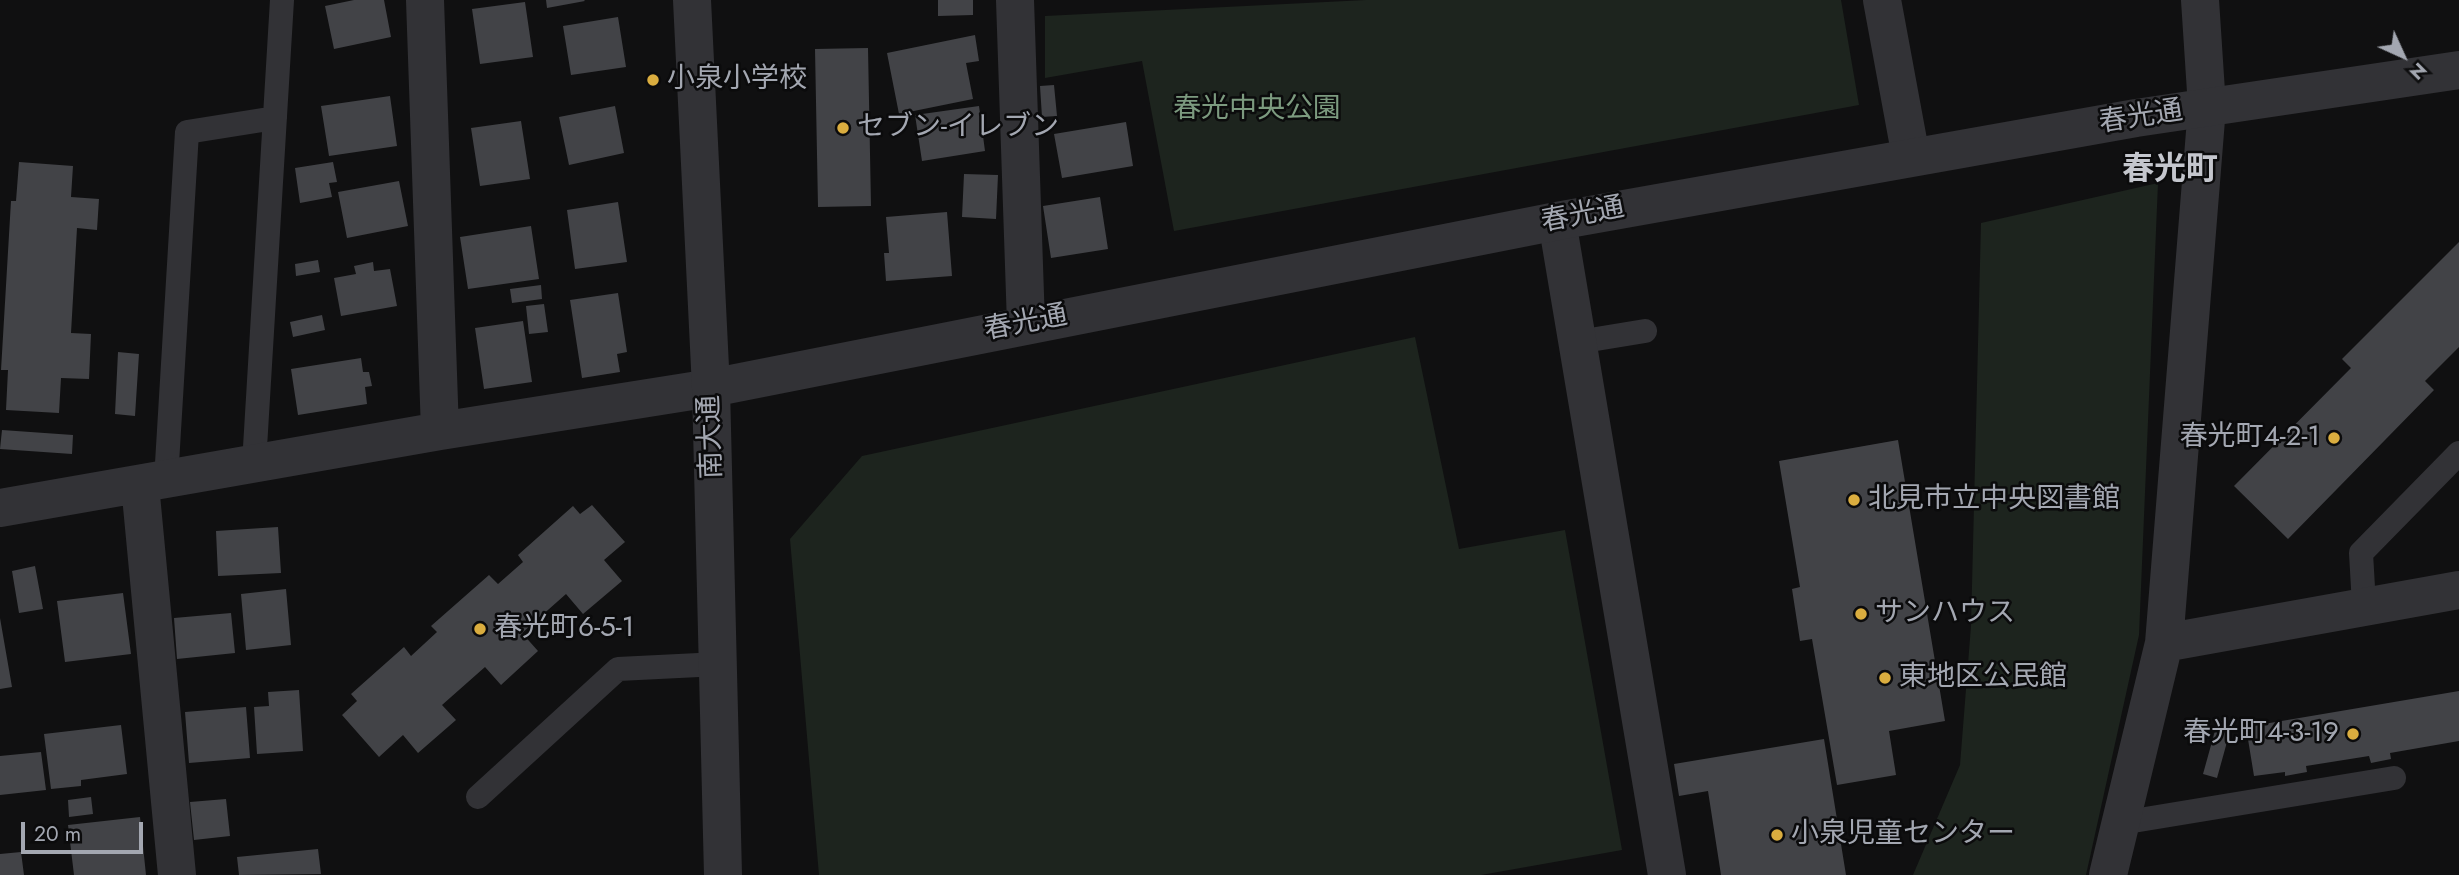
<!DOCTYPE html>
<html>
<head>
<meta charset="utf-8">
<style>
  body { margin:0 }
  #map { position:relative; width:2459px; height:875px; overflow:hidden; background:#101011; font-family:Jost,sans-serif }
  canvas { display:block }
  .north { position:absolute; left:2368px; top:21px; width:70px; height:70px; -webkit-text-stroke:5px #0b0b0c; paint-order:stroke; rotate:135deg; font-size:19px; font-weight:700; line-height:28px; text-align:center; color:#a3a7b1 }
  .north::after { content:''; display:block; margin:auto; width:24px; height:32px; background:#a3a7b1; clip-path:polygon(50% 0,100% 100%,50% 72%,0 100%) }
  .scale { position:absolute; left:21px; top:822px; width:122px; height:32px; box-sizing:border-box; border:4px solid #a3a7b1; border-top:0; padding-left:9px; font-size:21px; line-height:24px; white-space:nowrap; color:#a3a7b1; -webkit-text-stroke:5px #0b0b0c; paint-order:stroke }
</style>
</head>
<body>
<div id="map">
<canvas width="2459" height="875"></canvas>
<div class="north">N</div>
<div class="scale">20 m</div>
</div>
<script>
const g = document.querySelector('canvas').getContext('2d');
g.lineJoin = 'round';
function fillPath(path, color) { g.fillStyle = color; g.fill(path, 'evenodd'); }
const shape = rows => new Path2D(rows.map(r => 'M' + r).join(''));
function stroke(path, color, width, dash) { g.strokeStyle = color; g.lineWidth = width; g.lineCap = dash ? 'butt' : 'round'; g.setLineDash(dash || []); g.stroke(path); }
function write(font, color, halo, rows, align = 'center') {
  g.font = font + ' Jost,"Noto Sans JP",sans-serif'; g.lineWidth = 5; g.setLineDash([]); g.textBaseline = 'middle'; g.strokeStyle = halo; g.fillStyle = color; for (const [text, x, y, turn = 0] of rows) {
    g.save(); g.translate(x, y); g.rotate((+turn || 0) * Math.PI / 180); g.textAlign = isNaN(turn) ? turn : align; if (halo) g.strokeText(text, 0, 0); g.fillText(text, 0, 0); g.restore();
  }
}
const green = shape([
  [1366,0,1841,0,1859,105,1174,231,1142,61,1045,78,1045,16],
  [2158,183,2139,635,2086,875,1913,875,1960,765,1971,626,1981,223],
  [1415,337,1459,549,1565,530,1622,850,1481,875,819,875,790,539,862,456]
]);
const building = shape([
  [354,0,384,0,391,37,334,49,325,6],
  [546,0,584,0,585,1,547,8],
  [938,0,973,0,973,15,938,16],
  [525,2,533,57,480,64,472,9],
  [618,17,626,67,571,75,563,26],
  [975,35,979,61,966,63,973,99,899,114,887,53],
  [868,48,871,206,818,207,815,49],
  [1054,85,1057,116,1042,117,1040,86],
  [390,96,397,146,329,156,321,106],
  [615,106,624,153,569,165,559,117],
  [979,106,985,151,922,161,915,115],
  [521,121,530,179,480,186,471,128],
  [1126,122,1133,166,1062,178,1054,134],
  [19,162,73,166,71,197,99,199,97,230,77,228,71,333,91,334,89,379,61,378,59,413,6,410,8,370,1,370,11,201,16,201],
  [333,162,337,182,329,183,332,197,300,203,295,168],
  [964,174,998,175,996,219,962,217],
  [399,181,408,226,347,238,338,192],
  [1100,197,1108,249,1051,258,1043,206],
  [618,202,627,262,575,269,567,210],
  [947,212,952,276,886,281,884,253,889,253,886,217],
  [531,226,539,279,468,289,460,237],
  [2459,242,2459,347,2425,381,2434,390,2288,539,2234,486,2351,368,2342,359],
  [318,260,320,272,296,276,295,264],
  [373,262,374,271,390,269,397,306,341,316,334,278,356,274,354,266],
  [541,285,542,299,512,303,510,289],
  [618,293,627,352,617,354,620,372,582,378,570,300],
  [544,304,548,332,529,334,526,306],
  [322,315,325,330,293,337,290,322],
  [523,321,532,382,484,389,475,328],
  [118,352,139,354,135,416,115,414],
  [361,358,363,372,369,372,372,386,365,387,367,404,298,415,291,369],
  [2,430,73,435,72,454,0,449],
  [1898,440,1945,721,1889,731,1896,775,1837,785,1812,639,1800,641,1792,589,1800,587,1779,461],
  [592,505,625,542,604,560,622,581,583,614,566,594,522,633,538,651,501,685,485,667,442,705,456,720,418,753,403,735,379,757,342,715,357,701,351,694,404,647,411,656,437,632,431,626,489,575,498,584,523,562,518,555,573,506,580,514],
  [278,527,281,573,218,576,216,531],
  [35,566,43,609,19,613,12,571],
  [286,589,291,645,246,650,241,594],
  [123,593,131,654,65,662,57,601],
  [231,613,235,653,177,659,174,618],
  [0,618,12,687,0,689],
  [299,690,303,751,257,754,254,707,269,706,268,692],
  [2459,691,2459,741,2390,753,2391,759,2371,763,2369,756,2306,766,2307,772,2285,776,2285,772,2254,776,2246,727],
  [246,707,250,758,189,763,185,712],
  [2218,720,2232,724,2217,778,2203,774],
  [121,725,127,774,81,780,81,786,51,789,44,734],
  [1824,739,1846,875,1721,875,1708,791,1679,796,1674,764],
  [41,752,46,790,0,795,0,756],
  [91,797,93,814,69,817,68,800],
  [226,799,230,836,194,840,190,802],
  [140,817,146,875,74,875,68,825],
  [318,849,321,874,239,875,237,857],
  [21,852,24,875,0,875,0,854]
]);
const service = shape([
  [1578,342,1645,331],
  [254,464,282,0],
  [166,480,187,132,275,118],
  [2364,605,2361,553,2459,453],
  [478,797,618,669,719,664],
  [2121,823,2394,778]
]);
const minor = shape([
  [425,0,440,431],
  [1015,0,1026,324],
  [1882,0,1911,157],
  [1557,221,1667,875],
  [140,485,177,875],
  [0,508,440,431,711,388],
  [2164,643,2459,590],
  [2108,875,2164,643,2207,107,2200,0]
]);
const tertiary = shape([
  [692,0,711,388,723,875],
  [711,388,1557,221,2136,118,2459,70]
]);
const markers = [
  [653,80,7,"#daad3f"],
  [843,128,7,"#daad3f"],
  [2334,438,7,"#daad3f"],
  [1854,500,7,"#daad3f"],
  [1861,614,7,"#daad3f"],
  [480,629,7,"#daad3f"],
  [1885,678,7,"#daad3f"],
  [2353,734,7,"#daad3f"],
  [1777,835,7,"#daad3f"]
];
const poiNames = [
  ["小泉小学校",667,80],
  ["セブン-イレブン",857,128],
  ["春光町4-2-1",2320,438,"right"],
  ["北見市立中央図書館",1868,500],
  ["サンハウス",1875,614],
  ["春光町6-5-1",494,629],
  ["東地区公民館",1899,678],
  ["春光町4-3-19",2339,734,"right"],
  ["小泉児童センター",1791,835]
];
const parkNames = [
  ["春光中央公園",1257,110]
];
const streetNames = [
  ["春光通",2141,118,-9],
  ["春光通",1583,216,-11],
  ["春光通",1026,324,-11],
  ["南大通",712,437,-92]
];
const quarterNames = [
  ["春光町",2170,171]
];
fillPath(green, '#1d241e');
fillPath(building, '#424347');
stroke(service, '#323236', 24);
stroke(minor, '#323236', 38);
stroke(tertiary, '#323236', 38);
for (const [x, y, r, color] of markers) { const dot = new Path2D(); dot.arc(x, y, r, 0, 2 * Math.PI); g.fillStyle = color; g.fill(dot); stroke(dot, '#0b0b0c', 2.5); }
write('28px', '#a3a7b1', '#0b0b0c', poiNames, 'left');
write('28px', '#7c9a7f', '#0b0b0c', parkNames);
write('28px', '#a3a7b1', '#0b0b0c', streetNames);
write('bold 32px', '#c4c6cd', '#0b0b0c', quarterNames);
</script>
</body>
</html>
